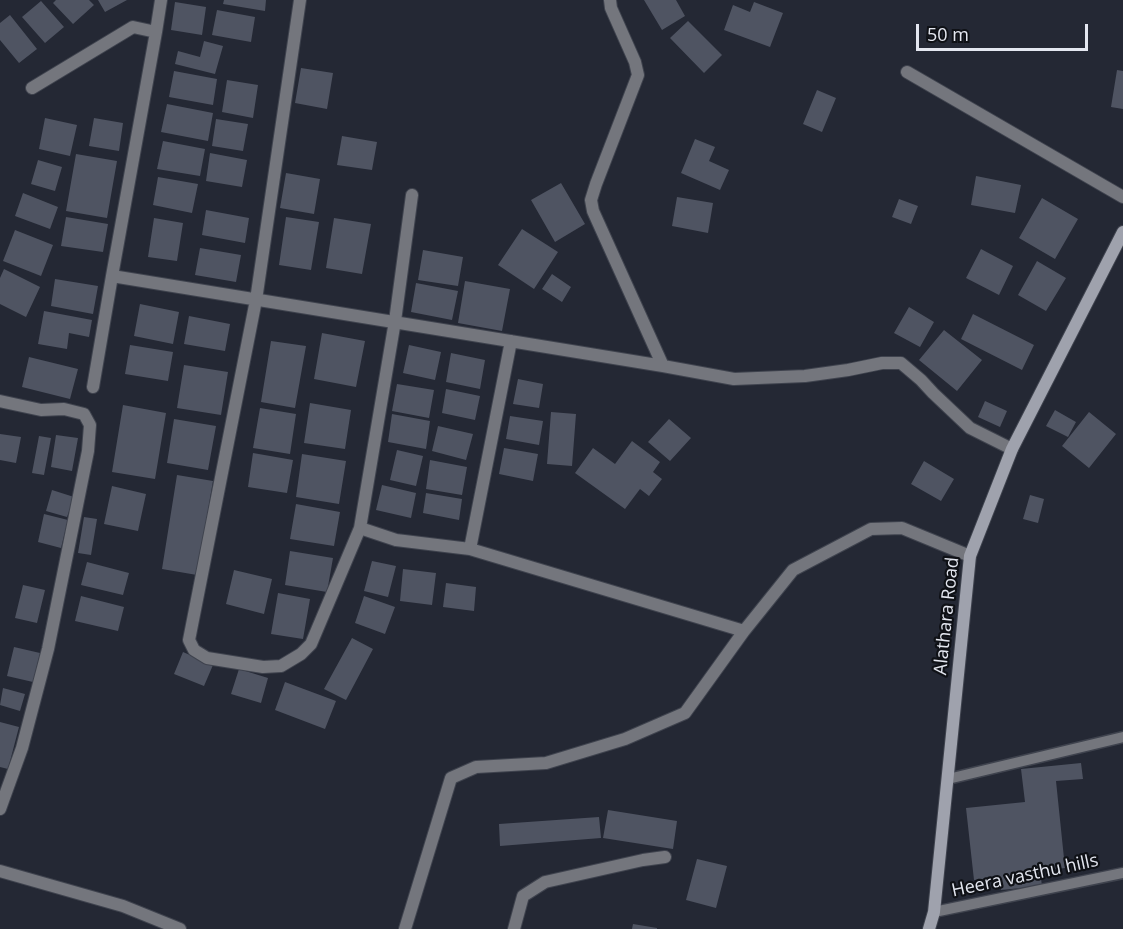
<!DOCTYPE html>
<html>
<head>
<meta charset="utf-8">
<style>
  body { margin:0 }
  #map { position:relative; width:1123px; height:929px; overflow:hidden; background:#242834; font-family:"Open Sans",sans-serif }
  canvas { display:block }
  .scale { position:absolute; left:916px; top:24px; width:172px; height:27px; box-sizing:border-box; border:3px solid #e4e7f0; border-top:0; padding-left:8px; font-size:18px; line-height:21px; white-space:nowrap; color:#e4e7f0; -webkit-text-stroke:4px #0f1116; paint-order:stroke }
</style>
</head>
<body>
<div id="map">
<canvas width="1123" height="929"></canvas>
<div class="scale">50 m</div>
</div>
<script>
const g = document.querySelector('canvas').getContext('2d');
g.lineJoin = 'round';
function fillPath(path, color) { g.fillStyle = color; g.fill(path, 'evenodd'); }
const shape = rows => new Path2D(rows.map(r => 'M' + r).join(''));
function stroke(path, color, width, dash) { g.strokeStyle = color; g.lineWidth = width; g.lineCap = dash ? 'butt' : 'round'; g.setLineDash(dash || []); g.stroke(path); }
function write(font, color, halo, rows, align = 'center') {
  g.font = font + ' "Open Sans",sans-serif'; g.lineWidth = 4.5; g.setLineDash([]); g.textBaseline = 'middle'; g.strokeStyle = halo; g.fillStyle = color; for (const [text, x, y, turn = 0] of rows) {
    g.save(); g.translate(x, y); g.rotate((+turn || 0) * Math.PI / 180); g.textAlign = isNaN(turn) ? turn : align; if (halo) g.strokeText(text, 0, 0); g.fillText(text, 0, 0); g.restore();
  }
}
const building = shape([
  [56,0,89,0,94,5,73,24,53,3],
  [98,0,127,0,105,12],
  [224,0,266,0,265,11,223,4],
  [644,0,676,0,685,16,662,30],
  [41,1,64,27,45,43,22,17],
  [175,2,206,7,202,35,171,30],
  [754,2,783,13,770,47,724,30,733,5,750,12],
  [217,10,255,17,251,42,212,35],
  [10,15,37,49,19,63,0,40,0,23],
  [688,21,722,55,704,73,670,38],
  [204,41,223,46,215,74,175,64,178,51,200,57],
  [301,68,333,73,327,109,295,103],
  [1117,70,1123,71,1123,109,1111,107],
  [174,71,217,79,213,105,169,97],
  [227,80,258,85,253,118,222,112],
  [817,90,836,98,822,132,803,124],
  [167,104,213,113,208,141,161,132],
  [45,118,77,125,70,156,39,149],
  [94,118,123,123,119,151,89,146],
  [216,119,248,124,243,151,212,146],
  [342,136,377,142,372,170,337,165],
  [695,139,715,147,709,161,729,170,720,190,681,173],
  [163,141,205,149,200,176,157,169],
  [210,153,247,160,242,187,206,181],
  [76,154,117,161,107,218,66,211],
  [38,160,62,167,55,191,31,184],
  [286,173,320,179,314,214,280,208],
  [976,176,1021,185,1015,213,971,205],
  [158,177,198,184,192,213,153,205],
  [561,183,585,224,555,242,531,200],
  [23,193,58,207,50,229,15,216],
  [677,197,713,203,708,233,672,226],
  [1042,198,1078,219,1055,259,1019,238],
  [899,199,918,206,911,224,892,217],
  [206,210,249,218,245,243,202,235],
  [66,217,108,224,103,252,61,246],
  [286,217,319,222,311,270,279,265],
  [154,218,183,223,177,261,148,257],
  [334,218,371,224,362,274,326,268],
  [522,229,558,252,534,289,498,265],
  [15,230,53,245,41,276,3,261],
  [200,248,241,255,236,282,195,275],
  [981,249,1013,266,999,295,966,278],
  [423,250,463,257,458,286,418,280],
  [1037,261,1066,278,1046,311,1018,295],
  [4,269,40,287,26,317,0,304,0,278],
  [552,274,571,287,562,302,542,289],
  [55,279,98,286,93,314,51,306],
  [465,281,510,289,502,331,458,323],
  [416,283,458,291,452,320,411,312],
  [140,304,179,312,173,344,134,336],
  [909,307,934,322,920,347,894,333],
  [44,311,92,320,89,337,69,333,67,349,38,344],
  [973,314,1034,345,1022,370,961,339],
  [189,316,230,324,225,351,184,344],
  [944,330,982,360,957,391,919,360],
  [322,333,365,341,356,387,314,379],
  [271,341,306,346,295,408,261,402],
  [130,345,173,352,168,381,125,374],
  [409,345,441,352,435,380,403,373],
  [451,353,485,360,480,389,446,382],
  [29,357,78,369,70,399,22,387],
  [184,365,228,372,221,415,177,408],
  [518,379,543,384,539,408,513,404],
  [397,384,434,390,429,418,392,411],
  [446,389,480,396,475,420,442,413],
  [985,401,1007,411,1000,427,978,417],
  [310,403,351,410,345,449,304,443],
  [123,405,166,413,155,479,112,472],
  [260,408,296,414,290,454,253,448],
  [1055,410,1076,422,1068,437,1046,426],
  [551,412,576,414,572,466,547,464],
  [1089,412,1116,434,1089,468,1062,446],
  [392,414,430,421,426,449,388,442],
  [510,416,543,421,539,445,506,439],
  [174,419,216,426,208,470,167,463],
  [669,419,691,438,670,461,648,442],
  [438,426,473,434,466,460,432,451],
  [0,434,21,437,16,463,0,460],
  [56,435,78,438,72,471,51,467],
  [39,436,51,438,44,475,32,473],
  [632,441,660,462,653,472,662,479,649,496,640,489,625,509,575,473,593,448,615,464],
  [504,448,538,454,533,481,499,474],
  [397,450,423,456,416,486,390,480],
  [253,453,293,460,287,493,248,487],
  [302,454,346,461,339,504,296,497],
  [430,460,467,467,462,495,426,489],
  [924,461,954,479,941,501,911,484],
  [177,475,213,481,197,575,162,569],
  [382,485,416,493,411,518,376,510],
  [112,486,146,494,138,531,104,524],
  [52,490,74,497,67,517,46,511],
  [426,493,462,499,459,520,423,513],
  [1030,495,1044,499,1038,523,1023,519],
  [296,504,340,512,334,546,290,539],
  [44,514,68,520,61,548,38,542],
  [84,517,97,519,91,555,78,553],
  [290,551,333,558,327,592,285,585],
  [372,561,396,566,388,597,364,591],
  [87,562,129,573,123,595,81,585],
  [403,569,436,573,432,605,400,601],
  [234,570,272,579,264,614,226,604],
  [446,583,476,587,474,611,443,607],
  [23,585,45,590,37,623,15,618],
  [278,593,310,599,303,639,271,634],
  [81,596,124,607,118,631,75,621],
  [364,596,395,607,385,634,355,623],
  [352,638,373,649,346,700,324,689],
  [14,647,40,653,33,682,7,676],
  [183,652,213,665,204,686,174,674],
  [239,669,268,678,261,703,231,694],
  [285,682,336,701,325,729,275,710],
  [3,688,25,694,20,711,0,705],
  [0,722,19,727,8,769,0,767],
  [1081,763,1083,779,1056,781,1065,868,1040,871,1042,886,1001,890,1000,877,974,880,966,808,1025,802,1021,769],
  [608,810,677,821,673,849,603,838],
  [599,817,601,838,500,846,499,824],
  [697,859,727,866,716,908,686,900],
  [633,924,657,928,657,929,632,929]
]);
const lane = shape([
  [948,779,1123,737],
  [934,912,1123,873]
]);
const street = shape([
  [300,0,256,300,189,640,194,650,207,658,263,667,281,666,301,654,311,644,360,528,395,321,412,195],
  [610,0,611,8,635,62,638,75,596,184,591,200,593,211,663,366],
  [907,72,1123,197],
  [32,88,133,27,156,32,161,0],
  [112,276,663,366,734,379,805,376,848,370,882,363,901,363,921,380,933,393,970,428,1012,449],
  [93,387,112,276,156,32],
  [0,401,41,410,64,409,84,414,90,425,88,451,48,649,22,748,0,809],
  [360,528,396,540,470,549,511,341],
  [470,549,744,631],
  [0,871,123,906,180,929],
  [405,929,451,778,476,767,546,763,625,739,685,713,744,631,793,570,871,529,902,528,970,556],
  [514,929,523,896,545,882,643,860,665,857]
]);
const secondary = shape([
  [929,929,934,912,970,556,1012,449,1123,232]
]);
const streetNames = [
  ["Alathara Road",947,616,-84],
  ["Heera vasthu hills",1025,876,-12]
];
fillPath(building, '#4f5462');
stroke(lane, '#3f434e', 13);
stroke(street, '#3f434e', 14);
stroke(secondary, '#3f434e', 14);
stroke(lane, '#74767d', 10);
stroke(street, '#74767d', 12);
stroke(secondary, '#9fa2ad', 12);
write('18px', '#e4e7f0', '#0f1116', streetNames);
</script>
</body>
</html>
